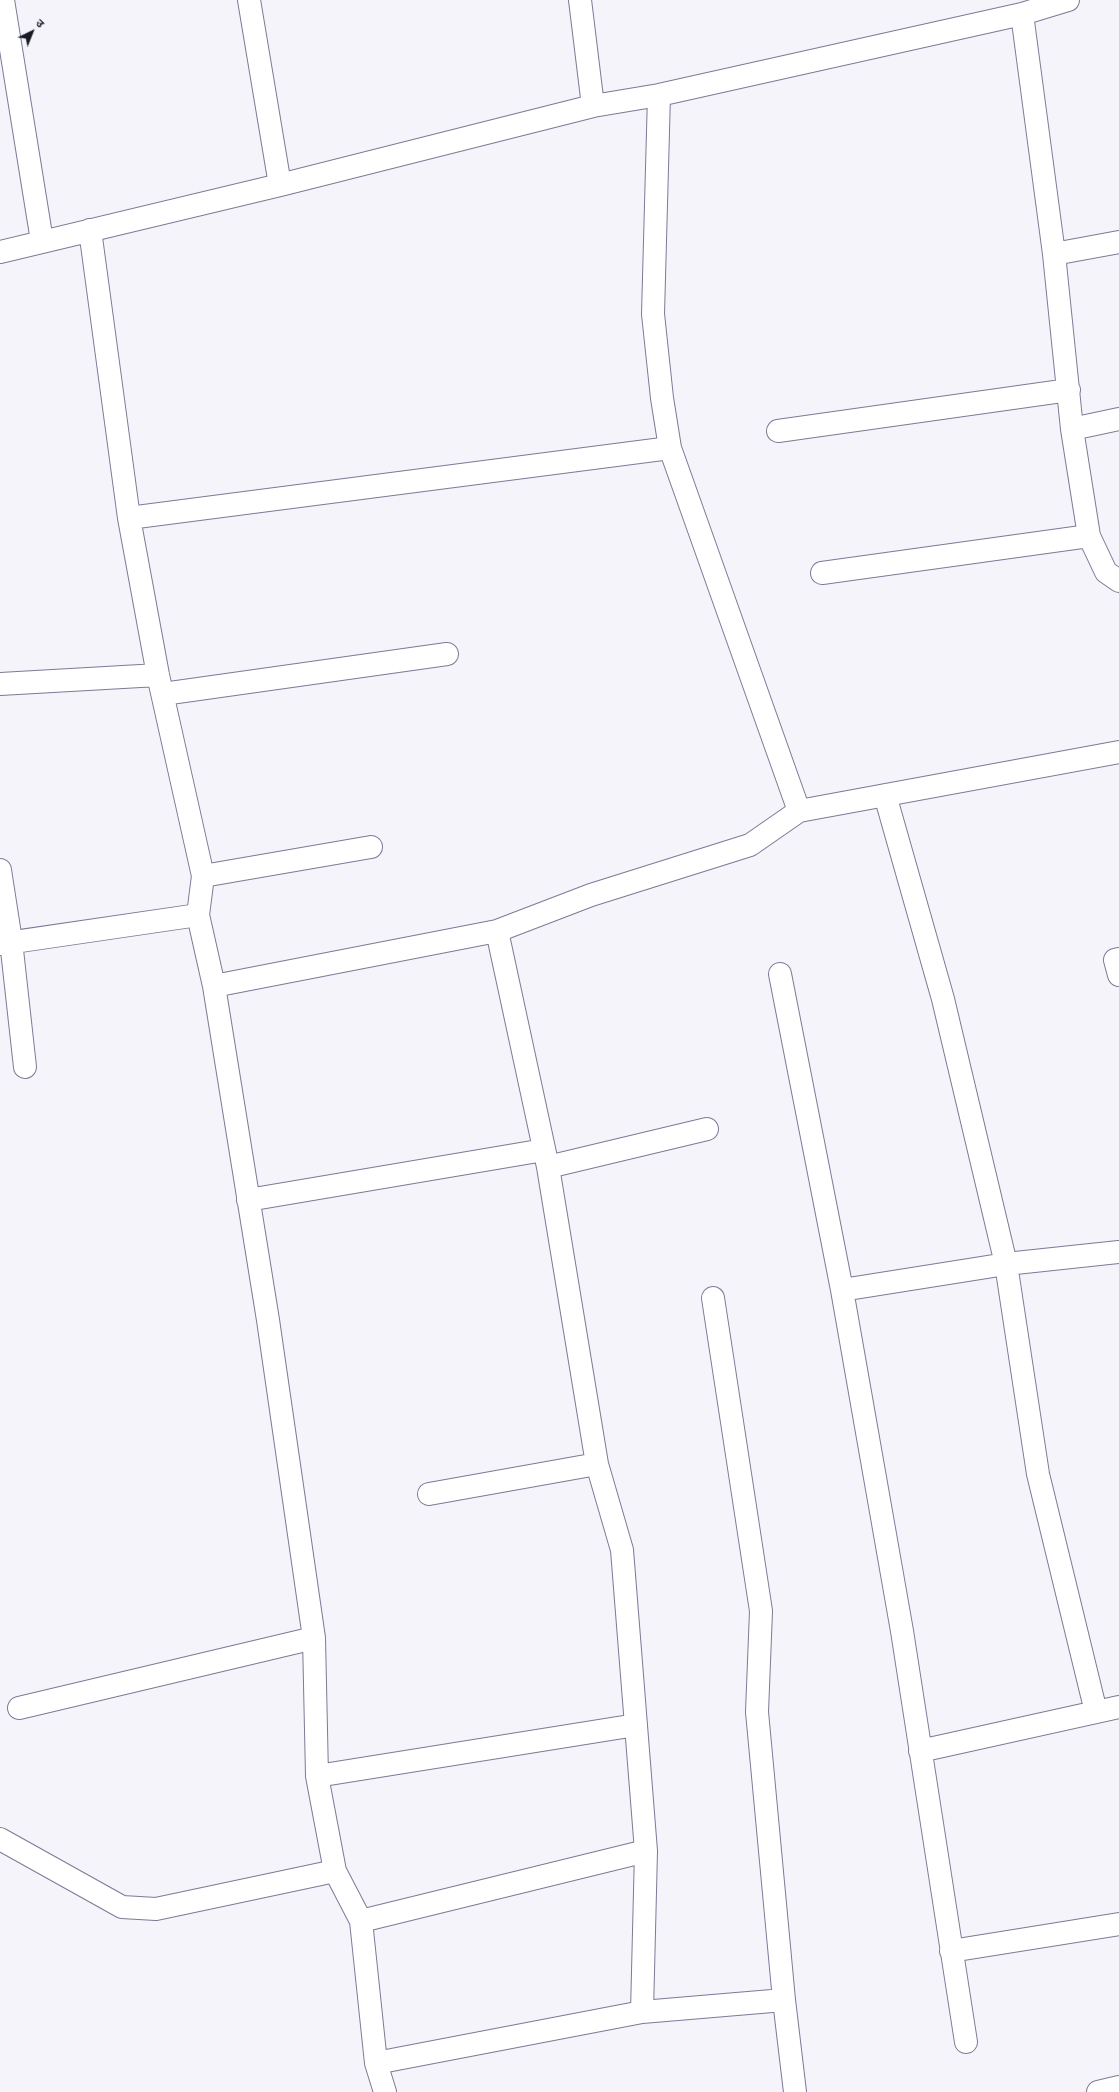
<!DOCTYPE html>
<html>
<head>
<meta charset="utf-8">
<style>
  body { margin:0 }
  #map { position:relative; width:1119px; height:2092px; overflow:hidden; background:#f4f4fa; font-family:Cabin,"Noto Sans Devanagari",sans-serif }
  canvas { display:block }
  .north { position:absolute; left:12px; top:12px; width:40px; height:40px; -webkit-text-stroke:3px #f4f4fa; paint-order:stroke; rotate:43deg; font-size:11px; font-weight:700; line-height:16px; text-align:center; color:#181923 }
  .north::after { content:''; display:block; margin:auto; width:14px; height:18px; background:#181923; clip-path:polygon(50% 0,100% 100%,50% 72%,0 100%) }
</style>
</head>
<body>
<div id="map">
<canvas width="1119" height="2092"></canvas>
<div class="north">उ</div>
</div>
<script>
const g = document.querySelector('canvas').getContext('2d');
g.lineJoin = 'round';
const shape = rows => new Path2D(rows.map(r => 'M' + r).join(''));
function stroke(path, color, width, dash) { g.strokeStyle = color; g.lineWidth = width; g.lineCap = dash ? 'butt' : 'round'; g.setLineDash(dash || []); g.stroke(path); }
const minor = shape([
  [3,0,42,241],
  [249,0,280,185],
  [580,0,593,106],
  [1022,14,1054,254,1072,429,1089,536,1106,572,1119,581],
  [659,95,653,314,662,398,670,448,799,811,1119,752],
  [90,230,129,518,158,675,203,876,198,915,214,986,268,1320,314,1638,317,1776,335,1871,361,1921,376,2063,385,2092],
  [0,252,280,185,593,106,659,95,1022,14,1068,0],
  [1054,254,1119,242],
  [1072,429,1119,419],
  [778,431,1069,390],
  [129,518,670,448],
  [822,573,1089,536],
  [0,684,158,675],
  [163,694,447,654],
  [885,795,943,999,1006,1264,1038,1474,1096,1712],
  [0,870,11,941,25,1067],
  [203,876,371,847],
  [497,931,591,895,750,845,799,811],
  [0,944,198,915],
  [1119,959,1115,960,1119,975],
  [780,974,842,1290,902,1631,966,2042],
  [214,986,497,931,548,1167,597,1464,622,1550,646,1851,642,2012],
  [548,1167,707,1129],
  [248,1200,544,1150],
  [842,1290,1006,1264,1119,1252],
  [713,1298,761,1611,757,1712,784,2000,795,2092],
  [429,1494,597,1464],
  [19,1708,314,1638],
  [920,1751,1119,1707],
  [317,1776,636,1725],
  [0,1839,122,1907,156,1909,335,1871],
  [361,1921,646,1851],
  [951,1951,1119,1924],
  [376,2063,642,2012,784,2000],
  [1098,2092,1119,2087]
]);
stroke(minor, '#7a7b96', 24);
stroke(minor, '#fff', 22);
</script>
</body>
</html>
